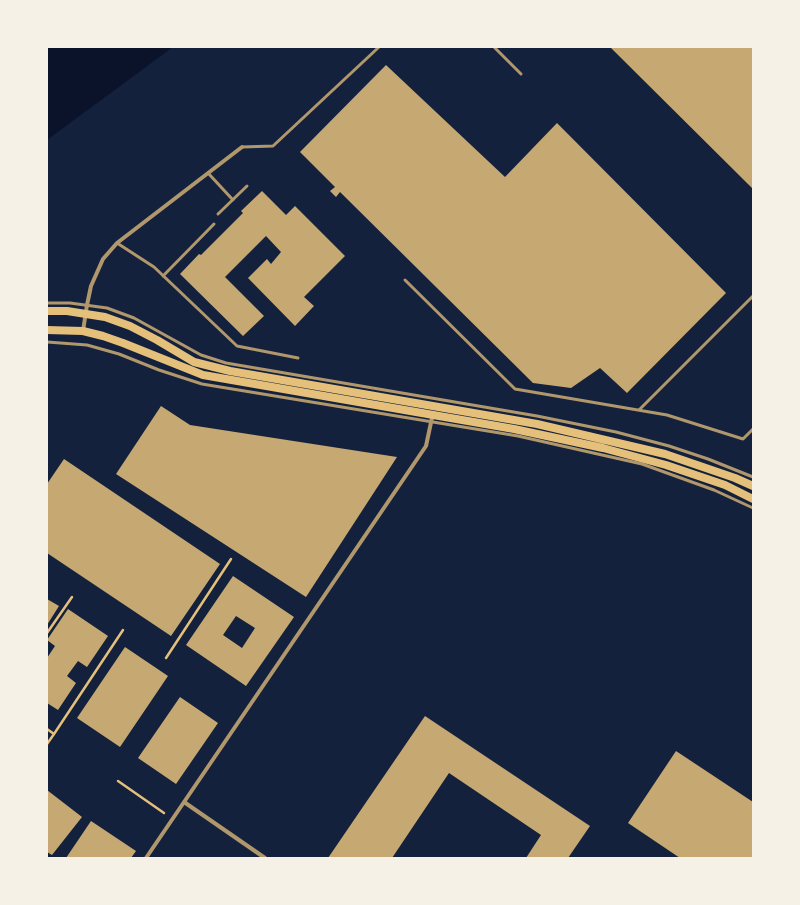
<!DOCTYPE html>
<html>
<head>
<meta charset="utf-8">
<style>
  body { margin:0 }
  #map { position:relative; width:800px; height:905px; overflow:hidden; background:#14213d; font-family:"PT Sans",sans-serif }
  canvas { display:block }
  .frame { position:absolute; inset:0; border:48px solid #f6f1e7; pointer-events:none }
</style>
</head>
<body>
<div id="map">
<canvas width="800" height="905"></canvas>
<div class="frame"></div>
</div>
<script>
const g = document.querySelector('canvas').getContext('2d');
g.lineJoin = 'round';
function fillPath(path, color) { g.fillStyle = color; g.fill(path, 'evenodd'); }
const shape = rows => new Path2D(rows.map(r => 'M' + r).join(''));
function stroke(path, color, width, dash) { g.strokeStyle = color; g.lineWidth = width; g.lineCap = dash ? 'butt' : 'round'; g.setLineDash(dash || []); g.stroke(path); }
const water = shape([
  [47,47,173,47,47,140]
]);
const building = shape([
  [610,47,753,47,753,189],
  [386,65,505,177,557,123,726,293,627,393,600,368,571,388,533,383,340,192,336,197,330,191,335,187,300,152],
  [262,191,286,215,295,206,345,256,304,297,314,306,295,326,248,278,267,259,271,264,281,252,266,236,225,277,264,316,243,336,180,274,199,254,201,255,243,213,241,211],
  [161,406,190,425,397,457,306,597,116,474],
  [64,459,220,564,171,636,47,553,47,484],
  [233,576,294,617,246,686,186,645],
  [236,616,255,628,242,648,223,635],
  [47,599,59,606,47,625],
  [68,609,108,636,87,667,78,661,67,676,76,683,58,710,47,703,47,658,55,646,47,640],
  [125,647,168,676,120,747,77,718],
  [180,697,218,723,176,784,138,758],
  [425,716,590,826,568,858,526,858,541,835,449,773,392,858,328,858],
  [676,751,753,802,753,858,680,858,628,823],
  [47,790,82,817,52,855,47,852],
  [91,821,136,851,131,858,66,858]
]);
const path = shape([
  [47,633,72,597],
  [166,658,231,559],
  [47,729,54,734,123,630],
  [47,744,54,734],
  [118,781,164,813]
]);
const service = shape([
  [494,47,521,74],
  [242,147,273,146,379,47],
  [208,173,233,200],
  [218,214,247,186],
  [117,243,154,267,237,346,298,358],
  [163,276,214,224],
  [405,280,515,389,667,415,743,439,753,429],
  [47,303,70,303,107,308,134,318,201,355,226,363,537,416,616,432,669,446,708,459,753,477],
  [47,342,87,345,119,354,159,370,202,384,518,436,642,464,714,490,753,508],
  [639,410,753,296]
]);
const minor = shape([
  [83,331,87,305,91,286,103,259,117,243,242,147],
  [184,802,265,858],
  [146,858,426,446,433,413]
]);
const secondary = shape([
  [47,311,67,311,105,317,130,326,157,340,194,362,230,371,537,424,665,454,735,478,753,486],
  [47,330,83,331,103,336,123,343,203,375,514,429,603,448,666,465,725,485,753,499]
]);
fillPath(water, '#0b132b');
fillPath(building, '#c6a872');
stroke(path, '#e5c07b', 2.5);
stroke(service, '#b1986c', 3);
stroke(minor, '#b1986c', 4);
stroke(secondary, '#e5c07b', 8);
</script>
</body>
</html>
